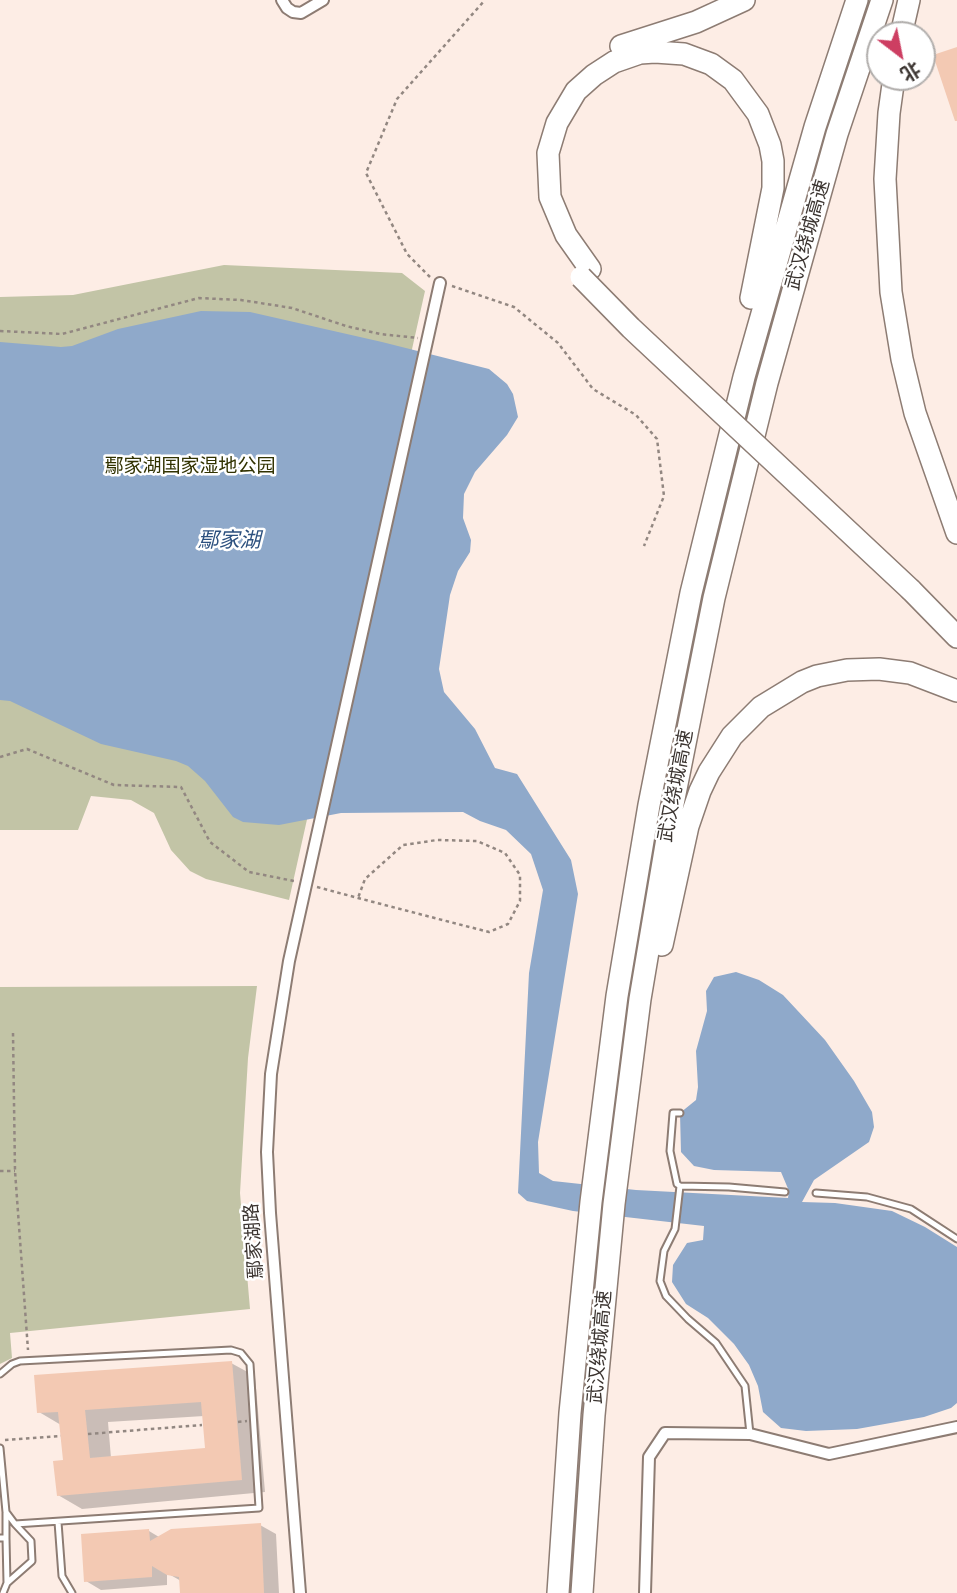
<!DOCTYPE html>
<html>
<head>
<meta charset="utf-8">
<style>
  body { margin:0 }
  #map { position:relative; width:957px; height:1593px; overflow:hidden; background:#fdede5; font-family:Quicksand,"Noto Sans SC",sans-serif }
  canvas { display:block }
  .north { position:absolute; left:866px; top:21px; width:70px; height:70px; box-sizing:border-box; background:#fff; border:2px solid #b1aeac; border-radius:50%; rotate:148deg; font-size:19px; font-weight:700; line-height:28px; text-align:center; color:#3b3430 }
  .north::after { content:''; display:block; margin:auto; width:24px; height:32px; background:#cd3e62; clip-path:polygon(50% 0,100% 100%,50% 72%,0 100%) }
</style>
</head>
<body>
<div id="map">
<canvas width="957" height="1593"></canvas>
<div class="north">北</div>
</div>
<script>
const g = document.querySelector('canvas').getContext('2d');
g.lineJoin = 'round';
function fillPath(path, color) { g.fillStyle = color; g.fill(path, 'evenodd'); }
const shape = rows => new Path2D(rows.map(r => 'M' + r).join(''));
function stroke(path, color, width, dash) { g.strokeStyle = color; g.lineWidth = width; g.lineCap = dash ? 'butt' : 'round'; g.setLineDash(dash || []); g.stroke(path); }
function write(font, color, halo, rows, align = 'center') {
  g.font = font + ' Quicksand,"Noto Sans SC",sans-serif'; g.lineWidth = 5; g.setLineDash([]); g.textBaseline = 'middle'; g.strokeStyle = halo; g.fillStyle = color; for (const [text, x, y, turn = 0] of rows) {
    g.save(); g.translate(x, y); g.rotate((+turn || 0) * Math.PI / 180); g.textAlign = isNaN(turn) ? turn : align; if (halo) g.strokeText(text, 0, 0); g.fillText(text, 0, 0); g.restore();
  }
}
const green = shape([
  [224,265,402,273,425,291,289,900,206,879,190,871,171,850,154,813,131,800,91,796,78,830,0,830,0,297,73,295],
  [257,986,248,1058,240,1193,250,1309,10,1333,12,1358,0,1364,0,987]
]);
const water = shape([
  [201,311,250,312,382,342,489,369,507,384,513,394,518,417,507,435,475,472,464,494,463,518,471,540,470,552,458,571,450,595,439,669,444,692,475,729,495,768,517,774,571,860,578,894,538,1142,539,1173,553,1181,636,1190,788,1198,789,1191,781,1172,714,1170,694,1166,681,1152,680,1113,696,1100,698,1087,696,1051,707,1011,706,991,714,977,736,972,759,980,783,995,825,1040,854,1081,872,1112,874,1127,869,1142,814,1180,802,1202,835,1203,892,1211,925,1227,957,1247,957,1403,951,1408,924,1417,857,1429,806,1431,781,1428,763,1412,758,1386,749,1365,734,1344,708,1318,686,1304,672,1282,673,1265,687,1243,703,1240,704,1226,573,1211,527,1201,518,1193,529,973,543,890,531,854,506,830,480,821,463,812,341,813,279,825,243,822,233,817,205,781,188,766,176,761,101,744,10,701,0,700,0,342,61,347,72,346,118,329]
]);
const shadow = shape([
  [231,1363,255,1376,265,1492,82,1509,58,1495,65,1462,61,1425,39,1412],
  [204,1416,207,1449,111,1458,108,1422],
  [260,1525,276,1534,279,1593,182,1593,181,1581,167,1573,167,1585,101,1590,86,1581,149,1531,159,1537]
]);
const building = shape([
  [957,47,957,121,955,121,933,55],
  [232,1361,242,1480,57,1496,53,1461,63,1460,58,1412,37,1413,34,1375],
  [201,1402,205,1448,90,1458,85,1410],
  [261,1523,264,1593,180,1593,179,1577,167,1575,152,1566,152,1577,84,1582,81,1534,149,1529,150,1541,171,1529]
]);
const path = shape([
  [430,277,407,254,366,173,397,99,485,0],
  [452,286,514,307,558,343,593,389,636,415,657,439,664,496,644,546],
  [0,331,62,334,199,298,241,300,292,308,346,326,380,334,418,338],
  [0,757,27,749,114,785,181,787,210,842,249,872,294,881],
  [317,887,358,898,450,922,489,932,508,924,520,901,520,875,505,853,477,841,437,840,403,845,365,879,358,898],
  [13,1033,15,1171,28,1350],
  [0,1171,15,1171],
  [238,1422,247,1421],
  [88,1434,202,1425],
  [5,1440,61,1436]
]);
const service = shape([
  [680,1113,673,1113,670,1151,677,1184,680,1186,675,1229,664,1251,660,1281,666,1296,688,1319,716,1343,745,1386,750,1434],
  [680,1186,729,1187,785,1192],
  [816,1193,867,1197,911,1209,957,1239],
  [0,1374,12,1364,20,1361,231,1350,241,1353,250,1364,259,1508,15,1524,31,1541,32,1561,7,1583,3,1593],
  [0,1448,6,1512,15,1524],
  [58,1522,62,1576,72,1593],
  [0,1538,6,1538,7,1583],
  [6,1538,6,1513]
]);
const minor = shape([
  [282,0,287,8,293,12,301,13,323,0],
  [300,1593,270,1213,267,1152,271,1074,289,961,440,283],
  [645,1593,649,1457,665,1433,750,1434,829,1454,957,1427]
]);
const motorway = shape([
  [901,35,909,0],
  [621,46,696,22,744,0],
  [894,77,889,113,885,179,891,292,902,359,915,413,957,533],
  [590,269,566,235,550,197,548,153,557,123,576,91,594,75,614,62,640,53,655,52,684,54,711,64,733,80,758,114,770,145,773,161,773,188,751,298],
  [911,590,957,637],
  [662,945,688,826,700,791,709,772,732,736,761,707,802,682,817,676,847,670,879,669,910,673,957,691],
  [558,1593,570,1413,591,1202,617,996,649,805,691,593,744,377,815,127,857,0],
  [582,1593,594,1415,614,1204,640,999,672,809,714,598,767,383,837,134,882,0]
]);
const motorwayBridge = shape([
  [581,277,631,328,911,590]
]);
const streetNames = [
  ["武汉绕城高速",808,235,-74],
  ["武汉绕城高速",676,786,-79],
  ["鄢家湖路",254,1241,-94],
  ["武汉绕城高速",600,1347,-85]
];
const parkNames = [
  ["鄢家湖国家湿地公园",190,466]
];
const waterNames = [
  ["鄢家湖",229,541]
];
fillPath(green, '#c2c4a6');
fillPath(water, '#8fa9ca');
fillPath(shadow, '#0003');
fillPath(building, '#f3c9b3');
stroke(service, '#8d7c73', 9);
stroke(minor, '#8d7c73', 14);
stroke(motorway, '#8d7c73', 24);
stroke(path, '#928781', 2.5, [3.5, 3.5]);
stroke(service, '#fff', 5);
stroke(minor, '#fff', 10);
stroke(motorway, '#fff', 21);
stroke(motorwayBridge, '#8d7c73', 24, []);
stroke(motorwayBridge, '#fff', 21);
write('19px', '#3b3430', '#fff', streetNames);
write('19px', '#313200', '#fff', parkNames);
write('italic 21px', '#2d517f', '#fff', waterNames);
</script>
</body>
</html>
